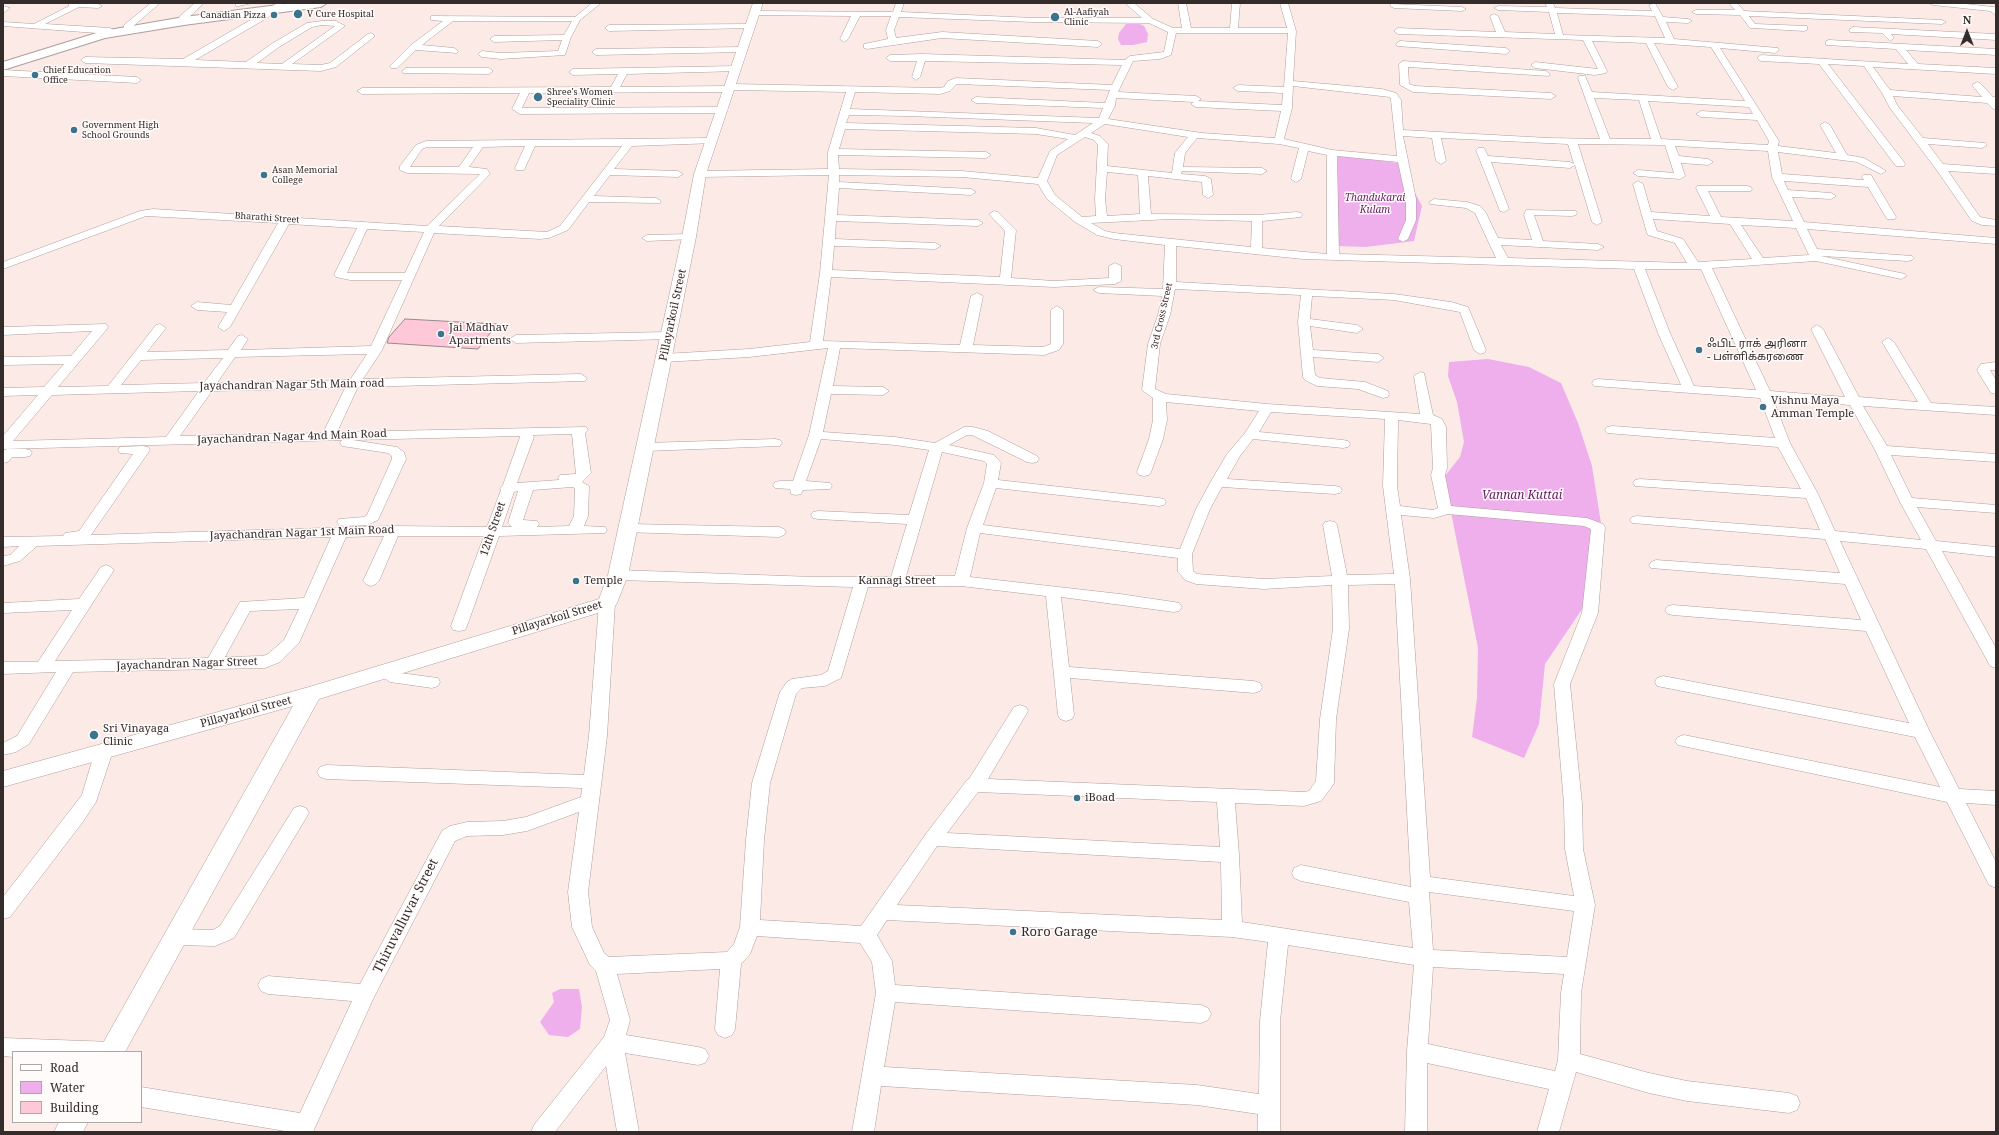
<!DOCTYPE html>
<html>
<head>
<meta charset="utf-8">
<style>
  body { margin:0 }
  #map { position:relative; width:1999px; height:1135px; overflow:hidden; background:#fceae6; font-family:"Noto Serif",serif }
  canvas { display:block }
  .frame { position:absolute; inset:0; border:4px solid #332c2b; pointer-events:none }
  .legend { position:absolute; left:12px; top:1051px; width:130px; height:72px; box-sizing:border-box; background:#fffbfa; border:1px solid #ada8a7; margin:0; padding:5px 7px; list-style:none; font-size:12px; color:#332c2b }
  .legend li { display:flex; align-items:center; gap:8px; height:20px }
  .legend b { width:20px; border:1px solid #ada8a7 }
  .north { position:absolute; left:1947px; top:12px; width:40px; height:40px; -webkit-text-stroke:3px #fffbfa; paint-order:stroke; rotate:0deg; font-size:11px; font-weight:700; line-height:16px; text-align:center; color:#332c2b }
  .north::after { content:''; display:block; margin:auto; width:14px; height:18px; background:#332c2b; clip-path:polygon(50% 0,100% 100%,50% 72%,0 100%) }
</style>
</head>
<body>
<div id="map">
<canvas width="1999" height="1135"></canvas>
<div class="frame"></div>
<ul class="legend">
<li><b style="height:5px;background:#fff"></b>Road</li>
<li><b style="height:11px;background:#efafed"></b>Water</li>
<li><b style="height:11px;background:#ffc8d8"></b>Building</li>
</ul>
<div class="north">N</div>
</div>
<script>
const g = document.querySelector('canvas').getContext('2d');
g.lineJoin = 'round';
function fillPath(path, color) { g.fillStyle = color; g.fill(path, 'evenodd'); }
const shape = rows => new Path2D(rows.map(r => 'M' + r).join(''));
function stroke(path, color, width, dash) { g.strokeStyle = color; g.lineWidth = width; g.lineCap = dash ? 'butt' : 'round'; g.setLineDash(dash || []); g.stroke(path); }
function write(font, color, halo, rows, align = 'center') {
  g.font = font + ' "Noto Serif","Noto Sans Tamil",serif'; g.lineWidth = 3; g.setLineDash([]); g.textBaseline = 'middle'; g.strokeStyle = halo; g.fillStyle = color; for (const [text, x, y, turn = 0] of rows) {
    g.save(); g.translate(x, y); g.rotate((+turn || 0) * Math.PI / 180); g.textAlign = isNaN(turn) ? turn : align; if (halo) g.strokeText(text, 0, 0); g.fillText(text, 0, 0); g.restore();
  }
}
const water = shape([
  [1126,24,1140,24,1144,26,1148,34,1147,42,1133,45,1121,45,1118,39,1119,33],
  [1338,155,1399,163,1422,206,1414,241,1366,247,1337,246,1332,238],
  [1488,359,1529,367,1561,383,1578,423,1592,466,1603,536,1599,584,1545,664,1539,724,1524,758,1472,737,1477,698,1478,648,1444,477,1460,457,1464,442,1457,402,1448,376,1449,362],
  [560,989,579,989,582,1007,580,1029,568,1037,549,1035,540,1022,554,1002,552,993]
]);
const building = shape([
  [405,319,497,324,478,349,387,343,389,337,405,319]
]);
const minor = shape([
  [69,3,98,4,102,6,98,8,79,7,45,24,110,28,114,31,110,34,3,26,3,22,34,24,69,6,69,3],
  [151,3,160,3,130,29,124,29,124,25,151,3],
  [195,3,204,3,187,19,187,23,181,23,179,18,180,16,195,3],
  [236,3,252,3,239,6,236,6,236,3],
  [277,3,286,3,267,18,195,60,246,62,273,43,307,23,322,21,336,21,345,26,292,64,321,65,330,63,368,34,371,33,375,36,336,67,321,71,85,63,81,60,85,57,183,59,261,14,277,3],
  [322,25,335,26,282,64,257,63,279,47,312,27,322,25],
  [592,3,601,3,580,20,571,37,565,55,501,59,482,57,478,54,482,51,501,53,558,51,562,40,494,42,490,39,494,36,564,35,572,21,453,21,422,45,454,48,458,51,457,53,416,50,397,68,391,68,390,66,411,45,443,21,431,20,431,16,575,17,592,3],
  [896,3,904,3,901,12,1034,18,1142,18,1125,3,1134,3,1153,19,1173,28,1182,28,1178,3,1186,3,1191,28,1230,28,1232,3,1240,3,1238,28,1287,28,1280,3,1288,3,1296,31,1293,81,1382,89,1396,93,1401,100,1403,130,1548,138,1600,139,1578,78,1579,76,1585,76,1592,92,1745,101,1711,47,1654,43,1678,87,1673,90,1668,87,1646,43,1592,41,1607,71,1606,73,1595,75,1535,68,1531,65,1535,62,1598,69,1583,40,1398,34,1394,31,1398,28,1496,32,1490,16,1494,14,1498,16,1505,32,1555,34,1549,12,1498,10,1494,8,1498,6,1547,7,1545,3,1553,3,1555,8,1652,11,1649,5,1655,3,1663,17,1688,19,1692,21,1688,23,1666,22,1674,39,1778,48,1779,50,1775,53,1720,48,1779,141,1778,146,1836,153,1820,125,1825,122,1830,125,1847,155,1864,158,1886,171,1881,174,1857,162,1778,152,1782,174,1864,180,1862,177,1863,175,1871,175,1896,217,1895,219,1887,219,1868,187,1784,181,1788,190,1831,193,1836,196,1831,199,1792,197,1804,222,1996,238,1996,244,1807,229,1817,249,1912,256,1914,258,1912,260,1908,261,1821,256,1905,274,1907,276,1901,279,1816,261,1712,268,1770,391,1845,397,1811,329,1817,325,1823,329,1859,397,1918,402,1882,342,1888,338,1894,342,1931,403,1996,407,1996,415,1863,406,1887,446,1996,454,1996,462,1891,455,1912,498,1996,505,1996,513,1917,507,1936,541,1996,547,1996,557,1942,551,1996,648,1996,668,1990,666,1988,662,1926,549,1840,541,1930,732,1959,789,1996,791,1996,805,1966,803,1996,862,1996,888,1989,885,1947,802,1678,745,1675,741,1678,737,1684,735,1940,787,1915,737,1657,686,1655,682,1657,678,1663,676,1909,723,1866,631,1673,615,1668,614,1665,610,1668,606,1673,605,1861,620,1845,584,1651,568,1649,565,1651,562,1656,560,1840,573,1825,539,1632,523,1630,520,1632,517,1637,516,1820,530,1806,498,1635,486,1633,483,1635,480,1640,479,1801,489,1778,447,1607,433,1605,430,1607,427,1612,426,1775,438,1760,398,1594,386,1592,383,1594,380,1598,379,1681,385,1658,333,1634,269,1303,259,1176,246,1176,282,1394,294,1451,302,1468,307,1486,350,1484,353,1480,354,1474,350,1460,312,1394,300,1312,296,1310,319,1357,325,1363,329,1357,333,1310,326,1313,350,1378,354,1384,358,1378,362,1313,357,1315,375,1320,378,1365,382,1388,391,1389,394,1388,397,1383,398,1358,389,1317,386,1305,380,1303,377,1298,322,1301,295,1175,289,1170,315,1160,344,1155,389,1166,394,1267,404,1420,414,1414,376,1420,372,1424,373,1433,415,1442,419,1446,427,1447,468,1445,475,1451,506,1587,518,1603,524,1605,527,1598,613,1570,684,1582,804,1583,849,1595,905,1581,993,1580,1054,1649,1073,1687,1081,1789,1093,1797,1096,1800,1103,1797,1110,1789,1113,1687,1101,1649,1093,1576,1072,1559,1132,1537,1132,1549,1089,1427,1063,1427,1132,1405,1132,1407,1051,1414,965,1288,945,1280,1021,1280,1132,1258,1132,1258,1114,1197,1105,881,1086,874,1132,852,1132,876,993,872,962,860,943,757,936,750,954,741,964,735,1029,732,1035,725,1038,718,1035,715,1029,720,969,617,974,630,1020,626,1035,698,1047,705,1049,709,1056,705,1063,698,1065,625,1053,639,1132,617,1132,606,1066,555,1132,531,1132,534,1125,604,1037,610,1020,596,971,590,965,572,927,568,892,579,812,527,831,503,835,467,836,455,841,374,997,313,1132,291,1132,141,1107,141,1087,300,1113,352,1001,268,994,261,991,258,985,261,979,268,976,360,984,442,831,450,826,467,822,503,821,526,817,581,797,582,788,326,779,320,777,317,772,320,767,326,765,584,775,589,736,599,603,602,599,607,598,612,599,615,603,607,736,588,892,592,927,604,953,609,957,727,952,734,944,740,927,746,840,752,783,780,692,787,682,792,679,821,675,828,671,853,587,618,580,613,578,610,575,613,572,618,570,814,577,891,577,907,524,818,519,813,518,811,515,813,512,818,511,909,515,929,450,895,445,821,439,806,481,830,483,832,486,830,489,803,490,801,494,796,495,791,494,790,489,775,488,773,485,775,482,780,481,793,481,809,435,828,348,749,357,664,362,658,358,664,354,749,349,810,342,820,273,829,175,700,177,695,174,700,171,828,169,828,152,846,92,734,90,730,92,529,93,522,108,723,107,728,110,723,113,520,114,512,109,520,93,362,94,357,91,362,88,611,87,618,74,573,75,569,72,573,69,737,66,740,67,740,71,627,74,620,87,727,86,731,84,940,88,944,87,948,81,956,78,1112,85,1122,65,925,61,920,77,916,80,912,77,917,61,890,61,886,58,890,55,922,54,1125,60,1130,56,1164,52,1168,32,1149,23,1034,22,899,17,894,30,896,38,942,32,1098,41,1102,44,1098,47,942,38,867,49,864,48,864,44,888,39,886,30,891,16,860,16,848,39,844,42,840,39,851,16,755,15,751,13,755,11,893,12,896,3],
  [1557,13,1655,16,1665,38,1563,35,1557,13],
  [1176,33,1288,33,1284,87,1238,85,1233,88,1238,91,1283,93,1282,105,1198,101,1201,99,1196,96,1118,92,1133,61,1160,59,1171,55,1176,33],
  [957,84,1110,90,1105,103,976,97,971,100,976,103,1103,108,1099,118,850,109,855,92,940,94,950,91,957,84],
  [1293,86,1390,97,1391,100,1397,156,1332,150,1284,139,1292,108,1293,86],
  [1116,98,1194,102,1191,104,1196,107,1281,111,1275,138,1202,133,1108,119,1115,106,1116,98],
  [1594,98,1639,100,1651,139,1610,139,1594,98],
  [1648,101,1749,107,1753,114,1701,111,1696,114,1701,117,1757,120,1769,141,1768,145,1661,139,1648,101],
  [849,115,907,116,1093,123,1075,135,1036,128,846,123,849,115],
  [1105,124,1188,137,1175,153,1172,173,1107,166,1108,144,1100,136,1091,133,1105,124],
  [845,129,1036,134,1068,139,1050,151,1038,178,962,171,839,169,838,155,986,158,991,155,986,152,839,149,845,129],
  [1403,136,1432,138,1436,161,1441,164,1446,161,1441,138,1568,144,1574,164,1570,162,1488,156,1484,148,1478,148,1476,150,1500,211,1504,212,1509,209,1491,162,1570,168,1575,165,1592,222,1597,225,1602,222,1578,144,1665,145,1674,173,1638,170,1633,173,1638,176,1680,179,1685,176,1681,163,1708,165,1713,162,1708,159,1679,156,1675,146,1768,151,1772,177,1793,221,1721,217,1708,191,1751,191,1752,189,1751,187,1747,186,1697,186,1696,188,1710,216,1651,212,1643,184,1638,181,1633,184,1647,233,1648,235,1675,243,1687,263,1508,258,1501,245,1598,250,1604,247,1598,244,1543,241,1534,215,1572,216,1576,215,1577,213,1576,211,1526,210,1524,215,1532,240,1498,238,1485,211,1480,206,1467,202,1434,199,1429,202,1430,204,1466,208,1475,213,1496,258,1339,254,1337,156,1398,162,1406,199,1406,220,1398,239,1403,242,1408,239,1416,220,1416,199,1403,136],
  [1085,137,1094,140,1098,145,1095,199,1096,216,1082,217,1055,195,1047,181,1057,155,1085,137],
  [1197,138,1279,144,1299,148,1291,179,1296,182,1301,179,1308,151,1327,155,1327,254,1262,248,1262,221,1301,217,1302,215,1301,213,1297,212,1257,215,1151,214,1148,176,1202,182,1203,195,1208,198,1213,195,1211,179,1205,176,1181,174,1182,171,1262,174,1267,171,1262,168,1183,167,1185,153,1197,138],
  [1107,172,1138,175,1140,214,1107,216,1105,199,1107,172],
  [839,175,962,177,1038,184,1047,199,1075,222,1097,235,1114,239,1165,245,1163,289,1099,287,1093,290,1099,293,1162,296,1158,315,1148,344,1142,390,1153,398,1153,420,1149,439,1137,472,1139,475,1144,476,1149,475,1151,472,1163,439,1167,420,1166,402,1259,411,1245,433,1227,454,1210,483,1196,509,1180,549,983,525,996,488,1159,506,1164,505,1166,502,1164,499,1159,498,998,480,1001,463,994,455,949,445,967,435,972,435,1027,462,1032,463,1037,462,1039,459,1037,456,988,431,973,427,964,427,935,443,895,437,823,432,831,394,883,395,889,391,883,387,833,386,840,348,1044,355,1059,350,1063,344,1063,310,1057,306,1051,310,1051,344,1043,347,973,345,983,296,977,293,971,296,960,345,823,341,831,277,1054,287,1115,284,1121,281,1121,266,1115,263,1109,266,1109,278,1054,281,1011,278,1016,230,998,212,994,211,989,214,1005,231,1000,277,832,270,834,246,935,249,941,246,935,243,835,239,836,221,978,226,983,223,978,220,837,215,839,188,971,195,976,192,971,189,839,182,839,175],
  [1171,219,1252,221,1251,247,1114,233,1105,231,1091,223,1171,219],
  [1653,219,1730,224,1752,259,1698,262,1683,239,1657,231,1653,219],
  [1741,225,1796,228,1809,255,1763,258,1741,225],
  [1645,269,1701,269,1756,390,1694,386,1670,333,1645,269],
  [1773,399,1850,405,1875,450,1900,502,1921,540,1835,531,1818,494,1790,443,1773,399],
  [1271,412,1385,419,1383,486,1394,574,1347,575,1337,525,1335,522,1330,521,1325,522,1323,525,1332,576,1264,579,1197,574,1193,571,1192,554,1210,509,1222,487,1335,494,1340,493,1342,490,1340,487,1335,486,1227,479,1240,456,1253,439,1343,448,1348,447,1350,444,1348,441,1343,440,1259,432,1271,412],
  [1398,420,1431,424,1433,468,1431,475,1438,508,1433,510,1400,506,1397,486,1398,420],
  [942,452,984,461,987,464,984,483,967,528,955,576,906,576,942,452],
  [1448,514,1584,526,1591,529,1582,613,1554,684,1564,804,1565,849,1574,896,1430,877,1410,579,1401,515,1434,518,1448,514],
  [980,533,1178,558,1178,572,1181,575,1185,580,1196,584,1264,589,1332,585,1333,629,1320,719,1316,781,1309,791,1304,792,988,779,1028,711,1026,707,1020,705,1014,707,969,779,967,780,926,834,861,926,760,920,764,840,770,783,796,694,802,688,825,686,841,678,868,587,961,586,1046,596,1058,715,1060,719,1066,721,1072,719,1074,715,1070,678,1254,693,1260,691,1262,687,1260,683,1254,681,1069,667,1061,597,1174,612,1179,611,1182,607,1179,603,1174,602,1120,594,970,577,980,533],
  [1395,584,1411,887,1301,865,1294,868,1292,873,1294,878,1301,881,1409,902,1413,948,1242,922,1239,855,1235,803,1304,806,1321,801,1331,788,1334,783,1336,719,1349,629,1348,585,1395,584],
  [978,792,1217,802,1220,847,947,833,978,792],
  [937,846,1221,862,1222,920,897,905,937,846],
  [1429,892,1574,911,1567,957,1433,950,1429,892],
  [887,920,1232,937,1268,942,1260,1021,1259,1094,1197,1085,884,1067,895,1002,1201,1023,1208,1020,1211,1014,1208,1008,1201,1005,895,985,892,961,877,935,887,920],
  [1433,967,1564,974,1561,993,1558,1060,1555,1071,1428,1044,1433,967],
  [1729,3,1737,3,1744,11,1942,20,1946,22,1942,24,1749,16,1755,24,1807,26,1807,30,1804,31,1753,28,1750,28,1740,15,1696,14,1692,12,1696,10,1735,10,1729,3],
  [1929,3,1957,3,1993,7,1996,7,1996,15,1990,11,1933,5,1929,3],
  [1391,4,1462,7,1466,9,1462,11,1394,8,1390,6,1391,4],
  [3,6,10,8,3,13,3,6],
  [751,24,755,26,754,28,609,31,605,28,609,25,751,24],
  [1853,27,1996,34,1996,40,1891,34,1894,38,1890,41,1882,33,1850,32,1849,30,1853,27],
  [1829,40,1996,49,1996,55,1906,50,1918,64,1996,68,1996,74,1873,67,1890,90,1982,97,1972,85,1977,82,1980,83,1993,97,1996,97,1996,110,1993,109,1987,103,1893,96,1897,105,1923,138,1985,143,1987,145,1982,148,1928,144,1943,164,1996,168,1996,174,1948,171,1980,217,1996,220,1996,226,1982,225,1972,221,1936,169,1890,108,1882,93,1864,66,1828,64,1904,162,1905,164,1904,166,1896,166,1819,64,1761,61,1757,58,1761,55,1908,64,1896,49,1826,45,1826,41,1829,40],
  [1400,41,1506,48,1510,51,1506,54,1397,46,1396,44,1400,41],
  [743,47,747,50,746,52,596,55,592,52,596,49,743,47],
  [1403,61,1546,71,1550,74,1549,76,1408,67,1409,84,1415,86,1551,93,1556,96,1551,99,1413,92,1400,85,1399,64,1403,61],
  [406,68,489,68,493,71,489,74,403,73,402,71,406,68],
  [3,70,137,77,141,80,137,83,3,76,3,70],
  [712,138,715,139,717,141,715,143,632,146,614,169,678,171,683,174,678,177,610,175,594,196,656,198,661,201,660,203,589,202,568,230,549,238,540,239,434,233,382,350,363,379,581,374,587,378,585,381,358,387,337,432,586,427,588,430,585,433,591,473,582,482,589,486,588,516,584,526,605,527,607,530,605,533,499,536,467,626,465,630,459,631,453,630,451,626,484,536,398,536,379,581,376,584,371,586,366,584,363,581,384,536,346,537,299,643,280,662,265,668,73,672,29,744,16,752,3,755,3,743,17,736,56,672,3,674,3,662,38,662,72,610,3,613,3,603,79,599,101,567,106,565,111,567,114,570,55,661,208,658,240,602,304,598,331,537,37,546,20,561,3,566,3,556,10,555,19,546,3,547,3,537,63,536,65,533,79,531,133,454,120,453,118,450,120,447,143,446,148,447,150,450,91,535,393,526,487,527,501,490,500,488,503,485,520,437,519,436,353,440,397,447,404,452,406,459,378,520,367,525,344,526,339,525,337,522,339,519,364,517,367,515,392,459,392,456,388,453,342,446,340,443,342,440,3,449,3,436,38,395,3,396,3,388,44,387,64,364,3,365,3,357,71,356,92,331,3,335,3,327,106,324,108,327,106,330,58,387,108,386,156,325,160,324,166,328,147,352,228,350,238,336,242,335,248,339,241,350,371,346,402,280,350,280,336,277,334,275,357,228,289,224,230,327,224,331,218,327,227,312,197,310,191,306,197,302,231,305,278,223,146,216,3,269,3,262,140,211,153,209,427,226,480,174,407,173,400,170,400,166,416,145,426,141,712,138],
  [525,146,515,168,516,170,524,170,535,146,622,146,560,226,547,232,439,226,490,174,487,169,469,167,483,147,525,146],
  [427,147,473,147,459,167,410,167,422,149,427,147],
  [367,229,424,232,405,273,347,273,367,229],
  [367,354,350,380,217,383,235,357,367,354],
  [223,358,204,383,121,385,141,360,223,358],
  [345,388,323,433,180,436,212,391,345,388],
  [199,391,166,437,13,441,52,395,199,391],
  [572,434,576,474,560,475,558,478,559,480,517,483,534,437,533,435,572,434],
  [572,487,575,488,574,516,569,526,537,527,539,524,537,521,523,520,533,490,572,487],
  [518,491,508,523,512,527,502,527,514,492,518,491],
  [299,609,284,640,268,654,263,656,225,657,250,611,299,609],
  [689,234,693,235,694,237,693,239,647,241,642,238,647,235,689,234],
  [669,332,675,336,673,339,516,343,510,339,516,335,669,332],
  [1996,362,1996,370,1990,370,1996,380,1996,394,1991,393,1977,370,1981,364,1996,362],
  [775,439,780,440,782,443,780,446,645,451,640,450,638,447,640,444,645,443,775,439],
  [8,449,25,449,30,450,32,453,30,456,25,457,12,457,8,462,3,463,3,450,8,449],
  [628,524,779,527,784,529,786,532,784,535,779,537,623,532,621,529,623,526,628,524],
  [386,665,400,673,438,678,440,682,438,686,432,688,390,682,380,675,378,671,380,667,386,665],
  [104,745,110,746,113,751,96,802,82,823,10,917,3,919,3,897,82,795,95,751,98,746,104,745],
  [300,806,306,808,309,813,234,938,215,946,176,945,169,943,166,937,169,931,176,929,213,930,220,926,294,808,300,806],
  [3,1038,112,1042,119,1044,122,1051,13,1052,13,1057,3,1056,3,1038]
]);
const tertiary = shape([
  [753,3,763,3,706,174,696,237,628,575,617,603,614,608,319,699,125,1052,98,1052,293,706,3,787,3,771,309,687,599,599,608,575,682,237,694,174,753,3],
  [59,1122,88,1122,83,1132,54,1132,59,1122]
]);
const primary = shape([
  [294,3,327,3,321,7,184,25,105,38,3,70,3,62,103,31,184,17,294,3]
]);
const markers = [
  [298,14,5,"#3c748e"],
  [274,15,4,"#3c748e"],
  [1055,17,5,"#3c748e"],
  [35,75,4,"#3c748e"],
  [538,97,5,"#3c748e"],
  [74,130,4,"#3c748e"],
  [264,175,4,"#3c748e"],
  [441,334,4,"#3c748e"],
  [1699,350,4,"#3c748e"],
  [1763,407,4,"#3c748e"],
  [576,581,4,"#3c748e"],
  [94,735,5,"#3c748e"],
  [1077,798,4,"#3c748e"],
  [1013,932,4,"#3c748e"]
];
const farPoinames = [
  ["Al-Aafiyah",1064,12],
  ["Clinic",1064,22],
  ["V Cure Hospital",307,14],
  ["Canadian Pizza",266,15,"right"],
  ["Chief Education",43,70],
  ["Office",43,80],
  ["Shree's Women",547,92],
  ["Speciality Clinic",547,102],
  ["Government High",82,125],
  ["School Grounds",82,135],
  ["Asan Memorial",272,170],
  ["College",272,180]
];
const farStreetnames = [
  ["Bharathi Street",267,218,4],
  ["3rd Cross Street",1162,316,-77]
];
const farWaternames = [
  ["Thandukarai",1375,198],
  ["Kulam",1375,210]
];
const streetNames = [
  ["Pillayarkoil Street",673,315,-78],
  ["Jayachandran Nagar 5th Main road",292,385,-1],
  ["Jayachandran Nagar 4nd Main Road",292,437,-2],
  ["12th Street",493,529,-71],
  ["Jayachandran Nagar 1st Main Road",302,533,-2],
  ["Kannagi Street",897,581],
  ["Pillayarkoil Street",557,618,-17],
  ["Jayachandran Nagar Street",187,664,-2],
  ["Pillayarkoil Street",246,712,-15]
];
const poiNames = [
  ["Jai Madhav",449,328],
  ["Apartments",449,341],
  ["ஃபிட் ராக் அரினா",1707,344],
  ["- பள்ளிக்கரணை",1707,357],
  ["Vishnu Maya",1771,401],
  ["Amman Temple",1771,414],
  ["Temple",584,581],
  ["Sri Vinayaga",103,729],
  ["Clinic",103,742],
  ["iBoad",1085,798]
];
const waterNames = [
  ["Vannan Kuttai",1522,496]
];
const nearStreetnames = [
  ["Thiruvalluvar Street",406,916,-63]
];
const nearPoinames = [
  ["Roro Garage",1021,932]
];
fillPath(water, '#efafed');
fillPath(building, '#ffc8d8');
stroke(building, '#98888c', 1);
stroke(minor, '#af9e9b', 1);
stroke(tertiary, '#af9e9b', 1);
stroke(primary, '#af9e9b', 2);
fillPath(minor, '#fff');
fillPath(tertiary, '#fff');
fillPath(primary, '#fff');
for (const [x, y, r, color] of markers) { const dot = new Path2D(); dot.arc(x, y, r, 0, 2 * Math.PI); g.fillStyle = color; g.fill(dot); stroke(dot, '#fffbfa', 1.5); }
write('9px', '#332c2b', '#fffbfa', farPoinames, 'left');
write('9px', '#332c2b', '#fffbfa', farStreetnames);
write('italic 10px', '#641b65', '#fffbfa', farWaternames);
write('11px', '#332c2b', '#fffbfa', streetNames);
write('11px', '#332c2b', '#fffbfa', poiNames, 'left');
write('italic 12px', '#641b65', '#fffbfa', waterNames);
write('13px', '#332c2b', '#fffbfa', nearStreetnames);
write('13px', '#332c2b', '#fffbfa', nearPoinames, 'left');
</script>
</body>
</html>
